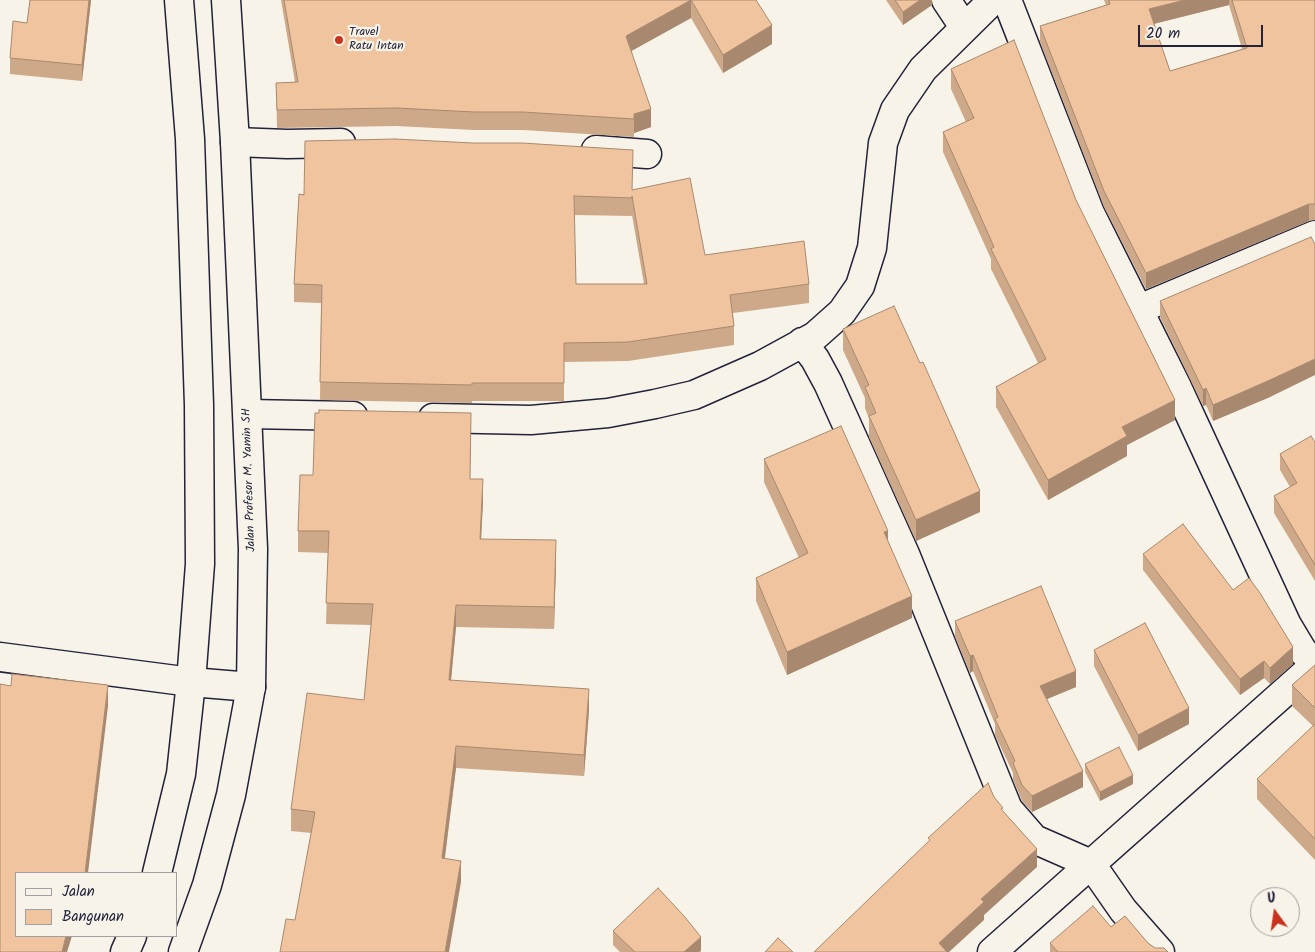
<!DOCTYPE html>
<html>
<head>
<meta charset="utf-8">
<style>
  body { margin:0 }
  #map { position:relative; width:1315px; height:952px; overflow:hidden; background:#f7f3e8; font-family:Kalam,sans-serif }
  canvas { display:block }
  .legend { position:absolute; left:15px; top:872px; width:162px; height:65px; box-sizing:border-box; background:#f7f3e8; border:1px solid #a29fa3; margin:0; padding:6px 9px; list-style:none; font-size:15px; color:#22223b }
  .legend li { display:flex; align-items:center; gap:10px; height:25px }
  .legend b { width:25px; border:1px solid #a29fa3 }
  .north { position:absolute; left:1250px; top:887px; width:50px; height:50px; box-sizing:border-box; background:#f7f3e8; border:1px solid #a29fa3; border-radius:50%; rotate:346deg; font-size:14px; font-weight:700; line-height:20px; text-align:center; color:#22223b }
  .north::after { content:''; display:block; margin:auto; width:18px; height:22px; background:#c8321e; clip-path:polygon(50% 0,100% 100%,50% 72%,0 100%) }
  .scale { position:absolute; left:1138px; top:25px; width:125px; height:22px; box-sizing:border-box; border:2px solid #22223b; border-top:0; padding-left:6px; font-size:15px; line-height:18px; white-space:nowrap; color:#22223b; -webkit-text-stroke:4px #f7f3e8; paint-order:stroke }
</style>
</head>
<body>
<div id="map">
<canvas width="1315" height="952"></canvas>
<ul class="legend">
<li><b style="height:6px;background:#f7f3e8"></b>Jalan</li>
<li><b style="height:14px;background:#f0c49f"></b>Bangunan</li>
</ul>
<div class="north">U</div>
<div class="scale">20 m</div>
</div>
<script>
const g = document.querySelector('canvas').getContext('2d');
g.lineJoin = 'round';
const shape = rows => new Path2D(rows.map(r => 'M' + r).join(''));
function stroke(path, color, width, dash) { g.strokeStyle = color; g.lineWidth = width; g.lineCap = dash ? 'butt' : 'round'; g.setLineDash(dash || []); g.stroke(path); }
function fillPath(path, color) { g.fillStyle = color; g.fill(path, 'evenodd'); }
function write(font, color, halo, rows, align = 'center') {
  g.font = font + ' Kalam,sans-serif'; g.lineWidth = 4.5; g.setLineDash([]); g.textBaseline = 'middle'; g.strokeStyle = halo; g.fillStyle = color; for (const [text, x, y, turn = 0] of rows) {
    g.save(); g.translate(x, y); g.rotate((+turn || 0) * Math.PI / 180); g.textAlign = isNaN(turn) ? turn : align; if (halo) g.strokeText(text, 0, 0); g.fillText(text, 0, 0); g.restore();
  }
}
const minor = shape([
  [946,0,964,27],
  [235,142,287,144,341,143],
  [596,150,647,154],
  [1137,310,1315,235],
  [802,342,815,359,828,383,905,554,1008,809,1034,839,1091,864,1123,910,1160,952],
  [248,414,353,416],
  [433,418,531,420,608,413,655,404,694,395,760,366,815,336,842,312,860,286,872,248,883,143,895,110,923,69,993,0],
  [0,657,191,682,251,687],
  [992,952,1315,665,1302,650,1287,625,1177,387,1090,213,1007,0]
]);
const trunk = shape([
  [157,873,181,774,191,682,200,564,199,405,190,139,179,0],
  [125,952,132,936],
  [183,952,207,885,231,795,251,687,253,549,235,142,226,0]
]);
const wall = shape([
  [30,0,91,0,82,81,10,74,10,58,27,23],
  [281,0,756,0,772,44,723,73,691,18,631,51,651,127,634,133,634,137,523,130,474,130,396,126,277,128,276,83,295,82],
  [886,0,932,0,932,5,903,25],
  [1104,0,1315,0,1315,220,1309,221,1146,289,1104,207,1040,42,1040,26,1106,5],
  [1229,5,1242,49,1170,71,1154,24],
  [951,69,1076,200,1175,420,1127,445,1127,456,1048,500,996,407,996,387,1038,363,991,269,991,259,943,152,943,132,966,122,951,89],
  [633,190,705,255,809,284,809,303,733,313,734,326,734,345,628,361,564,362,564,401,472,401,472,403,320,400,321,303,294,302,294,284,299,194],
  [574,215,632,216,632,215,644,284,576,284],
  [1160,301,1270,397,1213,421,1206,405,1203,406,1160,317],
  [843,329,980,512,916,541,869,437,869,419,865,408,865,398,843,350],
  [471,434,470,479,483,501,481,539,556,562,554,629,456,627,451,680,589,710,584,776,456,768,445,858,461,882,295,920,311,833,291,831,291,809,364,700,371,625,326,624,328,553,298,552,298,531,313,475],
  [1315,442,1315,581,1274,513,1274,496,1290,487,1280,470,1280,454],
  [764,459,912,618,787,675,756,601,756,578,799,558,764,482],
  [1143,554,1233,590,1293,664,1270,684,1264,678,1240,695,1143,570],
  [955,621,1076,687,1047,699,1083,787,1032,812,1022,801,1013,779,1013,773,995,735,995,724,973,671,970,673,955,637],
  [1094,650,1189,724,1138,751,1094,666],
  [1315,665,1315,860,1257,799,1257,779,1313,726,1292,706,1292,685],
  [1085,764,1133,784,1100,801,1085,772],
  [1111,927,1148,943,1155,948,1168,952,1050,952,1050,943],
  [613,931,701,951,699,952,620,952,613,945]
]);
const shadedWall = shape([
  [89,0,91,0,82,81,82,65],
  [691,0,691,18,626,54,626,36],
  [920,0,932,0,932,5,903,25,903,12],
  [1185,0,1229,0,1229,5,1149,25,1149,9],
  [772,25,772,44,723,73,723,55],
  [651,109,651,127,634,133,634,137,634,114],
  [1309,204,1309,221,1146,289,1146,273],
  [1315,359,1315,375,1270,397,1213,421,1213,405],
  [1206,388,1206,405,1203,406,1203,390],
  [1175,400,1175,420,1127,445,1127,456,1048,500,1048,480,1122,427],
  [483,479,483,501,480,561,480,539],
  [980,491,980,512,916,541,916,520],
  [888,531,888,554,884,532],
  [556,540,556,562,554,629,554,607],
  [912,596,912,618,787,675,787,652],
  [456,605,456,627,449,701,449,680],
  [1293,647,1293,664,1270,684,1270,668],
  [973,655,973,671,970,673,970,656],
  [1264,661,1264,678,1240,695,1240,679],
  [1076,671,1076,687,1040,702,1040,686],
  [108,685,108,706,88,873,85,873],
  [589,689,589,710,584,776,584,755],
  [1189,708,1189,724,1138,751,1138,735],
  [456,746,456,768,442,879,442,858],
  [1083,771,1083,787,1032,812,1032,796],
  [1133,775,1133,784,1100,801,1100,792],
  [1037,849,1037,867,984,915,984,920,949,952,939,952,939,943,981,899],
  [461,861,461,882,449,952,445,952],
  [66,936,72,936,67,952,62,952],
  [701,937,701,951,699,952,684,952]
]);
const building = shape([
  [30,0,89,0,82,65,10,58,13,21,27,23,30,0],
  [284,0,691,0,626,36,651,109,634,114,634,119,523,112,474,112,396,108,277,110,276,83,298,82,284,0],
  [691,0,756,0,772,25,723,55,691,0],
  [895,0,920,0,903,12,895,0],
  [1109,0,1185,0,1149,9,1170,71,1247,48,1232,0,1315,0,1315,204,1309,204,1146,273,1104,191,1040,26,1110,4,1109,0],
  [1014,40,1076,200,1175,400,1122,427,1127,436,1048,480,996,387,1046,359,991,249,994,247,943,132,974,118,951,69,1014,40],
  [395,139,473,143,522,143,633,150,632,190,690,178,705,255,804,241,809,284,730,295,734,326,628,342,564,343,564,383,472,383,472,385,320,382,322,285,294,284,299,194,304,195,305,141,395,139],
  [574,196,632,198,632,196,647,284,576,284,574,196],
  [1311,237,1315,244,1315,359,1270,380,1213,405,1206,388,1203,390,1160,301,1311,237],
  [894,306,920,363,923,362,980,491,916,520,869,416,876,413,865,387,869,385,843,329,894,306],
  [319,410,471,413,470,479,483,479,480,539,556,540,554,607,456,605,449,680,589,689,584,755,456,746,442,858,461,861,445,952,280,952,286,919,295,920,315,812,291,809,307,693,364,700,373,604,326,603,329,531,298,531,300,475,313,475,315,413,319,413,319,410],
  [841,426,888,531,884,532,912,596,787,652,756,578,808,553,764,459,841,426],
  [1311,436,1315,442,1315,565,1274,496,1297,483,1280,454,1311,436],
  [1183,524,1233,590,1249,578,1260,593,1293,647,1270,668,1264,661,1240,679,1143,554,1183,524],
  [1041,586,1076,671,1040,686,1083,771,1032,796,1022,785,1013,763,1015,761,995,719,998,717,973,655,970,656,955,621,1041,586],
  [1145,623,1189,708,1138,735,1094,650,1145,623],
  [1315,665,1315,708,1292,685,1315,665],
  [12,674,108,685,85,873,16,873,16,936,66,936,62,952,0,952,0,684,11,686,12,674],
  [1315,724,1315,839,1257,779,1315,724],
  [1119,747,1133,775,1100,792,1085,764,1119,747],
  [988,783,994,797,1003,808,1001,809,1037,849,981,899,984,902,939,943,947,952,814,952,930,840,928,838,988,783],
  [658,888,684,916,701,937,684,952,635,952,613,931,658,888],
  [1093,906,1111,927,1125,916,1148,943,1155,948,1164,948,1168,952,1058,952,1050,943,1093,906],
  [778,938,793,952,765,952,778,938]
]);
const markers = [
  [339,40,5,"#c8321e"]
];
const poiNames = [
  ["Travel",349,33],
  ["Ratu Intan",349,47]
];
const streetNames = [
  ["Jalan Profesor M. Yamin SH",250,480,-92]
];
stroke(minor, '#22223b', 31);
stroke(trunk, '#22223b', 31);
stroke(minor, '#f7f3e8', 28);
stroke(trunk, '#f7f3e8', 28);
fillPath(wall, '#cea989');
fillPath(shadedWall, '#a8896f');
fillPath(building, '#f0c49f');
stroke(building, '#a8896f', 1);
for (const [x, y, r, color] of markers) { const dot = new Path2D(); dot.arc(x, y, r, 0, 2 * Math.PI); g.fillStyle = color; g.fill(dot); stroke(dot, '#f7f3e8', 2); }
write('12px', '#22223b', '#f7f3e8', poiNames, 'left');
write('12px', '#22223b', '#f7f3e8', streetNames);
</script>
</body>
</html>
